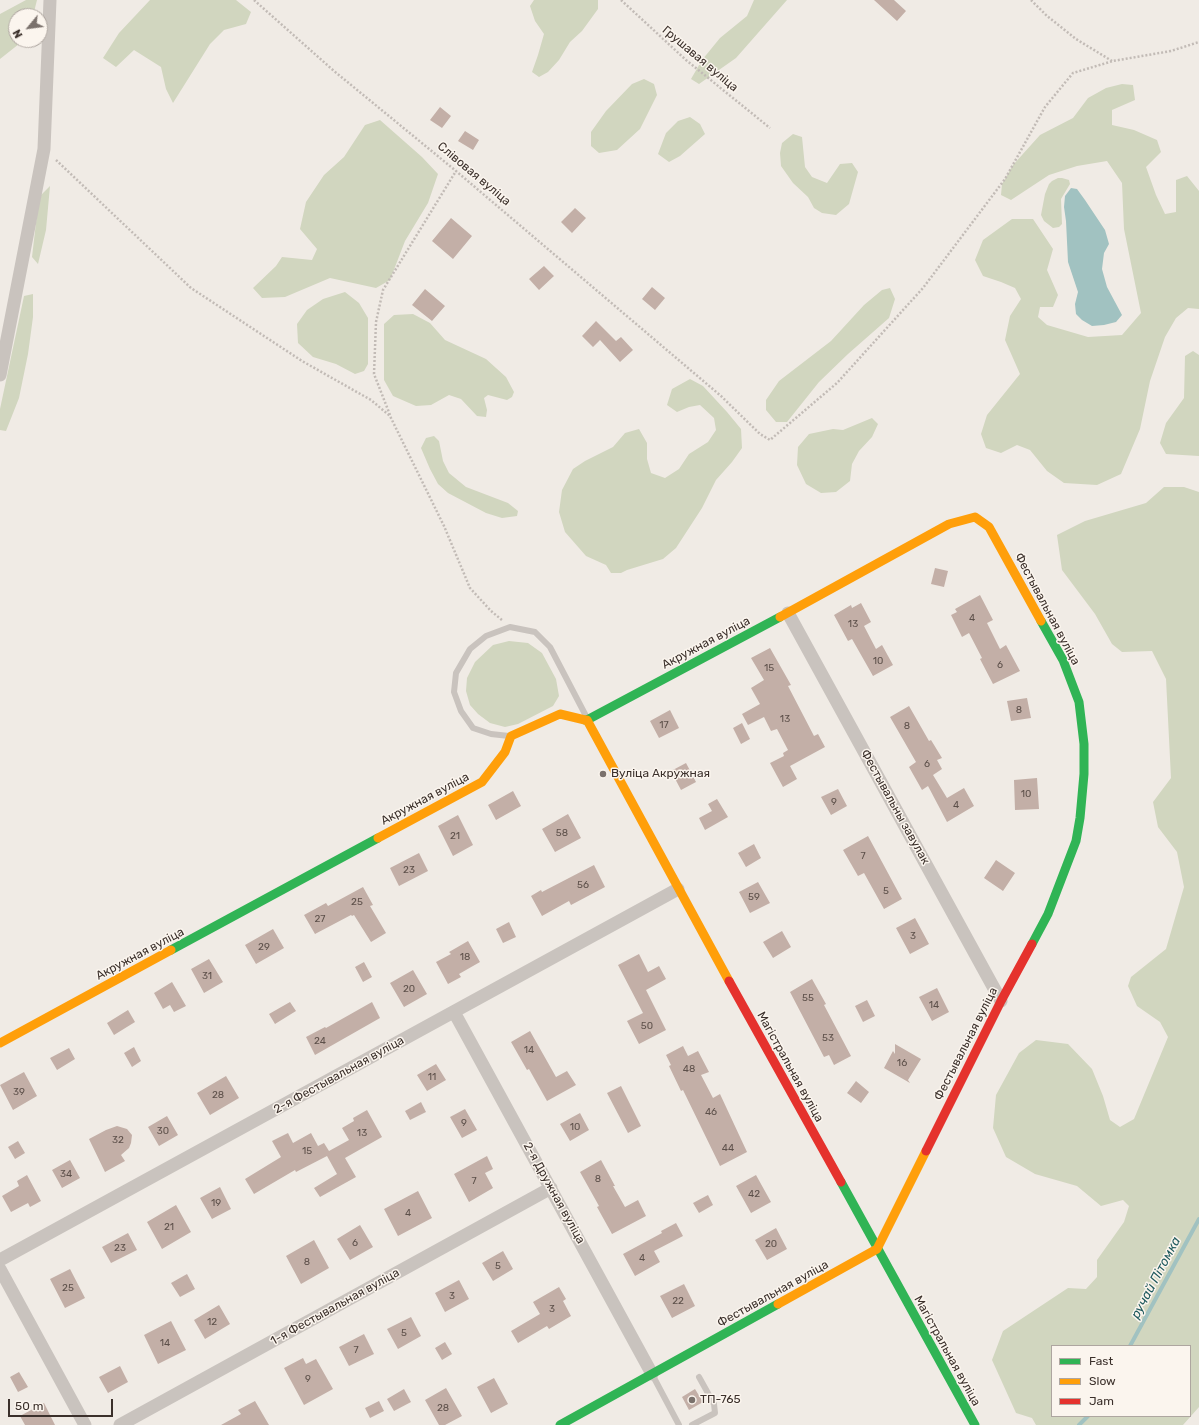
<!DOCTYPE html>
<html>
<head>
<meta charset="utf-8">
<style>
  body { margin:0 }
  #map { position:relative; width:1199px; height:1425px; overflow:hidden; background:#f0ebe5; font-family:Rubik,sans-serif }
  canvas { display:block }
  .legend { position:absolute; left:1051px; top:1345px; width:140px; height:72px; box-sizing:border-box; background:#fbf5ee; border:1px solid #aea6a0; margin:0; padding:5px 7px; list-style:none; font-size:12px; color:#3b302b }
  .legend li { display:flex; align-items:center; gap:8px; height:20px }
  .legend b { width:20px; border:1px solid #aea6a0 }
  .north { position:absolute; left:8px; top:8px; width:40px; height:40px; box-sizing:border-box; background:#fbf5ee; border:1px solid #aea6a0; border-radius:50%; rotate:241deg; font-size:11px; font-weight:700; line-height:16px; text-align:center; color:#3b302b }
  .north::after { content:''; display:block; margin:auto; width:14px; height:18px; background:#7a716c; clip-path:polygon(50% 0,100% 100%,50% 72%,0 100%) }
  .scale { position:absolute; left:8px; top:1399px; width:105px; height:18px; box-sizing:border-box; border:2px solid #3b302b; border-top:0; padding-left:5px; font-size:12px; line-height:14px; white-space:nowrap; color:#3b302b; -webkit-text-stroke:3px #fbf5ee; paint-order:stroke }
</style>
</head>
<body>
<div id="map">
<canvas width="1199" height="1425"></canvas>
<ul class="legend">
<li><b style="height:5px;background:#30b455"></b>Fast</li>
<li><b style="height:5px;background:#ff9f0a"></b>Slow</li>
<li><b style="height:5px;background:#e5322d"></b>Jam</li>
</ul>
<div class="north">N</div>
<div class="scale">50 m</div>
</div>
<script>
const g = document.querySelector('canvas').getContext('2d');
g.lineJoin = 'round';
function fillPath(path, color) { g.fillStyle = color; g.fill(path, 'evenodd'); }
const shape = rows => new Path2D(rows.map(r => 'M' + r).join(''));
function stroke(path, color, width, dash) { g.strokeStyle = color; g.lineWidth = width; g.lineCap = dash ? 'butt' : 'round'; g.setLineDash(dash || []); g.stroke(path); }
function write(font, color, halo, rows, align = 'center') {
  g.font = font + ' Rubik,sans-serif'; g.lineWidth = 3; g.setLineDash([]); g.textBaseline = 'middle'; g.strokeStyle = halo; g.fillStyle = color; for (const [text, x, y, turn = 0] of rows) {
    g.save(); g.translate(x, y); g.rotate((+turn || 0) * Math.PI / 180); g.textAlign = isNaN(turn) ? turn : align; if (halo) g.strokeText(text, 0, 0); g.fillText(text, 0, 0); g.restore();
  }
}
const green = shape([
  [26,0,37,0,33,16,16,16,16,40,24,40,0,59,0,14],
  [150,0,236,0,251,12,246,24,224,30,210,44,173,103,166,89,161,67,134,50,116,67,103,58,119,33],
  [534,0,598,0,598,9,582,31,570,42,559,60,548,72,539,77,532,72,538,55,544,34,535,21,530,6],
  [754,0,787,0,736,58,699,84,691,79,702,60,720,38,747,16],
  [644,79,654,84,657,95,640,129,617,150,599,153,591,146,591,132,606,111,632,84],
  [1122,84,1133,85,1135,100,1112,110,1112,125,1134,130,1157,140,1161,152,1146,167,1156,195,1165,214,1176,212,1176,180,1187,176,1199,191,1199,309,1188,308,1176,318,1165,337,1150,381,1140,429,1121,474,1097,485,1064,483,1047,471,1030,450,1017,445,1001,453,986,448,981,434,987,415,1020,374,1005,340,1010,316,1021,299,1015,288,1001,282,983,276,975,260,983,240,1012,219,1033,219,1053,249,1047,270,1058,295,1053,307,1040,307,1038,317,1047,325,1088,337,1122,335,1141,313,1124,229,1122,183,1107,161,1077,166,1049,175,1011,200,1001,195,1002,184,1013,165,1040,135,1073,118,1088,98,1106,88],
  [690,117,700,124,705,134,680,156,669,162,658,154,666,133,678,121],
  [380,120,422,157,438,174,428,203,405,241,390,280,376,288,330,278,285,297,262,298,253,288,276,266,282,257,312,260,317,249,300,229,306,202,324,175,344,157,365,125],
  [793,134,802,137,805,167,812,177,827,183,840,164,852,163,858,172,849,204,836,215,822,213,814,208,808,197,793,183,781,166,780,153,782,143],
  [1058,178,1062,178,1069,180,1070,184,1061,199,1062,224,1059,227,1053,228,1044,221,1041,215,1045,194,1049,184,1052,181],
  [50,186,46,230,38,264,32,257,39,197],
  [890,288,895,299,889,318,848,354,819,382,787,422,776,422,766,410,766,400,779,381,831,341,864,305,882,290],
  [345,292,359,303,368,318,368,364,364,371,355,374,336,364,313,357,298,343,297,324,307,310,323,299],
  [33,294,33,317,28,354,19,398,6,431,0,430,0,409,24,296],
  [413,314,430,323,445,340,486,359,506,377,514,392,512,397,507,400,488,395,484,398,487,410,486,417,477,416,461,399,449,395,431,405,416,406,393,396,384,380,384,324,394,315],
  [1193,351,1199,355,1199,456,1166,454,1160,443,1166,423,1184,398,1185,356],
  [690,379,703,386,727,412,741,429,742,448,732,462,716,480,702,508,676,548,663,559,627,570,621,573,611,573,606,565,586,556,565,532,559,512,562,490,573,469,585,461,613,447,625,433,639,429,647,443,647,459,651,473,665,478,679,469,689,454,708,442,716,430,714,418,700,405,689,407,677,412,667,405,672,389],
  [872,418,878,424,872,437,859,451,852,464,850,481,836,492,821,493,806,484,797,465,798,447,809,434,833,429,843,430],
  [434,436,439,441,443,461,449,473,466,487,508,503,518,511,517,516,502,518,486,513,448,493,438,484,430,469,421,448,426,438],
  [1164,487,1184,487,1199,492,1199,1407,1183,1425,1036,1425,1032,1418,1016,1413,992,1360,1003,1331,1068,1288,1086,1289,1097,1277,1097,1260,1124,1222,1129,1206,1123,1200,1101,1206,1077,1186,1035,1174,1006,1157,993,1128,996,1095,1019,1053,1036,1040,1068,1044,1092,1069,1103,1096,1110,1120,1120,1127,1134,1119,1168,1037,1160,1022,1137,1006,1128,986,1131,977,1166,949,1184,887,1177,852,1158,827,1153,802,1171,778,1166,679,1152,651,1122,652,1112,644,1095,614,1062,570,1057,535,1085,521,1146,503],
  [1052,1346,1190,1346,1190,1416,1052,1416],
  [509,641,528,643,542,653,556,679,559,696,553,706,518,724,505,727,490,723,478,714,470,705,466,691,467,678,475,662,493,645]
]);
const water = shape([
  [1071,188,1077,189,1085,200,1105,230,1109,244,1104,253,1102,269,1107,287,1122,315,1116,322,1104,325,1092,326,1082,320,1076,314,1075,304,1078,292,1068,262,1066,221,1064,207,1065,196]
]);
const stream = shape([
  [1130,1346,1199,1219],
  [1079,1425,1088,1416]
]);
const building = shape([
  [874,0,894,0,906,11,897,21],
  [440,107,451,116,442,128,430,120],
  [465,131,479,140,473,150,458,141],
  [575,208,586,218,572,233,561,222],
  [451,218,472,236,453,259,432,241],
  [544,266,554,276,539,290,529,279],
  [652,287,665,298,655,310,642,299],
  [425,289,445,306,432,321,412,305],
  [596,321,616,341,621,337,633,350,620,362,600,340,593,347,582,336],
  [935,568,948,571,944,587,931,584],
  [980,595,993,620,987,623,1000,649,1006,645,1020,671,993,684,980,659,982,658,969,633,962,637,951,615,957,612,955,609],
  [861,603,871,622,864,626,876,649,882,645,893,665,873,676,852,639,848,641,834,615,851,605,852,608],
  [770,648,791,685,788,686,814,736,818,734,825,747,790,766,797,779,783,787,770,763,784,756,783,753,788,750,777,729,771,731,764,717,748,725,742,714,760,704,751,688,764,680,751,658],
  [1027,698,1031,718,1011,721,1007,701],
  [909,706,929,741,931,740,942,758,937,760,942,769,933,775,947,798,964,788,974,806,947,822,928,786,922,790,909,767,916,762,890,717],
  [670,710,679,728,659,738,650,721],
  [742,723,750,739,741,744,733,728],
  [686,763,696,782,681,790,671,771],
  [1037,778,1039,809,1015,810,1014,780],
  [838,789,847,806,831,815,821,797],
  [513,791,521,806,496,820,488,805],
  [717,799,728,817,705,830,699,818,712,811,708,804],
  [568,814,581,838,555,852,542,829],
  [458,815,473,845,453,856,438,826],
  [868,836,902,899,884,909,864,873,858,876,843,850],
  [754,844,761,858,746,867,738,853],
  [419,853,428,871,399,886,390,868],
  [996,860,1015,873,1003,891,984,878],
  [594,865,605,887,571,905,569,901,542,916,531,896,541,890,542,892],
  [758,882,770,903,750,913,739,892],
  [363,887,373,905,370,906,386,933,371,942,354,915,352,916,351,915,315,934,304,915,326,903,328,906],
  [915,918,929,944,910,954,896,928],
  [509,922,516,937,503,943,496,929],
  [273,929,284,948,256,964,245,945],
  [782,931,791,947,773,958,763,942],
  [468,941,480,962,459,974,461,977,448,984,436,962,451,954,449,952],
  [639,954,648,972,659,966,666,979,646,990,666,1030,639,1044,627,1021,643,1013,618,965],
  [209,959,223,982,204,993,191,969],
  [364,962,372,977,363,982,355,967],
  [413,970,427,994,404,1007,390,983],
  [812,979,826,1004,824,1005,851,1056,834,1065,829,1055,824,1057,790,992],
  [172,982,186,1006,174,1012,170,1005,163,1009,154,993],
  [937,988,949,1012,932,1021,919,997],
  [867,1000,875,1016,863,1022,855,1006],
  [290,1002,296,1011,275,1024,269,1014],
  [372,1002,380,1018,315,1055,306,1037,325,1027,326,1028],
  [128,1010,135,1022,114,1035,107,1023],
  [530,1031,556,1077,567,1071,576,1085,547,1101,529,1069,527,1070,511,1042],
  [895,1044,921,1059,908,1080,910,1083,884,1068,893,1051,895,1054],
  [683,1046,688,1056,698,1051,709,1072,701,1075,713,1098,720,1094,747,1152,720,1166,683,1090,681,1091,669,1066,671,1065,666,1055],
  [134,1047,141,1061,132,1067,124,1053],
  [69,1048,75,1059,57,1070,50,1058],
  [436,1064,446,1080,427,1091,417,1075],
  [24,1072,37,1096,13,1110,0,1085],
  [226,1076,239,1098,210,1115,197,1093],
  [856,1081,869,1092,861,1103,847,1093],
  [621,1086,641,1126,628,1133,607,1093],
  [421,1102,426,1112,410,1120,405,1111],
  [465,1109,477,1130,462,1138,450,1117],
  [367,1110,382,1137,345,1158,356,1177,320,1197,314,1188,337,1174,327,1156,296,1172,295,1170,254,1194,245,1179,281,1157,272,1141,288,1133,293,1143,311,1133,318,1146,324,1143,329,1151,349,1140,342,1128,354,1121,353,1118],
  [580,1113,589,1130,570,1141,560,1124],
  [167,1116,178,1135,159,1146,148,1127],
  [117,1126,127,1129,132,1135,131,1143,129,1148,121,1155,125,1161,105,1172,89,1139,106,1130],
  [18,1141,25,1153,15,1159,8,1147],
  [487,1156,493,1169,485,1173,493,1188,469,1202,454,1174],
  [70,1160,80,1178,62,1188,52,1170],
  [601,1160,615,1186,613,1186,625,1207,638,1200,646,1216,612,1234,597,1207,599,1206,580,1172],
  [27,1175,41,1201,30,1207,28,1203,11,1212,2,1196,19,1186,17,1181],
  [756,1175,771,1202,751,1213,736,1186],
  [220,1187,231,1209,212,1219,200,1198],
  [418,1191,432,1218,398,1236,384,1209],
  [708,1195,713,1205,699,1213,693,1203],
  [176,1205,191,1232,162,1249,147,1222],
  [676,1223,683,1236,654,1251,660,1262,635,1276,623,1254,662,1233,661,1231],
  [360,1225,373,1247,350,1260,337,1239],
  [776,1228,787,1249,767,1260,755,1240],
  [128,1233,137,1250,111,1263,102,1247],
  [314,1240,329,1268,301,1284,286,1256],
  [503,1251,513,1269,493,1281,482,1263],
  [70,1269,85,1298,65,1308,50,1279],
  [187,1274,195,1289,180,1297,171,1283],
  [459,1280,469,1299,445,1312,435,1293],
  [684,1284,695,1306,672,1318,660,1296],
  [559,1287,566,1299,563,1301,571,1316,549,1329,547,1326,518,1343,511,1331,540,1314,533,1302],
  [219,1305,230,1324,205,1339,194,1320],
  [411,1317,421,1336,398,1349,387,1329],
  [171,1321,186,1350,158,1364,144,1335],
  [364,1334,374,1354,349,1366,339,1347],
  [445,1342,452,1354,442,1360,435,1348],
  [303,1358,306,1364,316,1359,333,1389,304,1405,284,1368],
  [120,1366,128,1382,108,1393,99,1377],
  [19,1372,28,1387,18,1392,10,1377],
  [494,1378,508,1404,491,1413,477,1387],
  [446,1388,462,1416,445,1425,439,1425,425,1400],
  [404,1389,411,1402,394,1411,387,1399],
  [695,1389,703,1402,689,1410,682,1397],
  [255,1401,269,1425,221,1425,241,1414,238,1410],
  [379,1401,384,1411,370,1418,365,1408],
  [44,1403,55,1425,25,1425,20,1416]
]);
const path = shape([
  [254,0,334,71,456,171,721,396,760,434,770,440,837,383,923,288,1005,179,1045,107,1073,73,1113,61,1171,51,1199,42],
  [621,0,686,60,770,128],
  [1031,0,1047,16,1076,39,1112,61],
  [56,160,191,288,302,361,371,400,390,416,444,526,470,588,491,611,502,620],
  [390,415,374,374,376,322,383,290,456,171]
]);
const lane = shape([
  [509,736,491,734,473,728,461,711,454,692,456,673,470,649,486,636,510,627,535,632,550,647,586,716],
  [653,1376,679,1425],
  [692,1425,715,1413,714,1404,699,1377]
]);
const street = shape([
  [0,375,44,149,50,0],
  [788,613,1001,1001],
  [454,1012,652,1374],
  [0,1260,678,889],
  [0,1269,85,1425],
  [120,1425,551,1188]
]);
const fast = shape([
  [585,720,587,720,780,617],
  [1032,944,1048,914,1076,841,1080,818,1084,774,1084,744,1079,702,1063,660,1041,621],
  [171,950,378,838],
  [841,1182,975,1425],
  [560,1425,778,1304]
]);
const slow = shape([
  [780,617,949,524,975,517,989,527,1041,621],
  [587,720,729,981],
  [378,838,482,782,505,752,511,736,560,714,585,720],
  [0,1043,171,950],
  [778,1304,877,1249,926,1151]
]);
const jam = shape([
  [729,981,841,1182],
  [926,1151,1001,1001,1032,944]
]);
const markers = [
  [603,774,4,"#7a716c"],
  [692,1400,4,"#7a716c"]
];
const numberNames = [
  ["4",972,618],
  ["13",853,624],
  ["10",878,661],
  ["6",1000,665],
  ["15",769,668],
  ["8",1019,710],
  ["13",785,719],
  ["17",664,725],
  ["8",907,726],
  ["6",927,764],
  ["10",1026,794],
  ["9",834,802],
  ["4",956,805],
  ["58",562,833],
  ["21",455,836],
  ["7",863,856],
  ["23",409,870],
  ["56",583,885],
  ["5",886,891],
  ["59",754,897],
  ["25",357,902],
  ["27",320,919],
  ["3",913,936],
  ["29",264,947],
  ["18",465,957],
  ["31",207,976],
  ["20",409,989],
  ["55",808,998],
  ["14",934,1005],
  ["50",647,1026],
  ["53",828,1038],
  ["24",320,1041],
  ["14",529,1050],
  ["16",902,1063],
  ["48",689,1069],
  ["11",432,1077],
  ["39",19,1092],
  ["28",218,1095],
  ["46",711,1112],
  ["9",464,1123],
  ["10",575,1127],
  ["30",163,1131],
  ["13",362,1133],
  ["32",118,1140],
  ["44",728,1148],
  ["15",307,1151],
  ["34",66,1174],
  ["8",598,1179],
  ["7",474,1181],
  ["42",754,1194],
  ["19",216,1203],
  ["4",408,1213],
  ["21",169,1227],
  ["6",355,1243],
  ["20",771,1244],
  ["23",120,1248],
  ["4",642,1258],
  ["8",307,1262],
  ["5",498,1266],
  ["25",68,1288],
  ["3",452,1296],
  ["22",678,1301],
  ["3",552,1309],
  ["12",212,1322],
  ["5",404,1333],
  ["14",165,1343],
  ["7",356,1350],
  ["9",308,1379],
  ["28",443,1408]
];
const streetNames = [
  ["Грушавая вуліца",700,59,40],
  ["Слівовая вуліца",474,174,40],
  ["Фестывальная вуліца",1047,609,62],
  ["Акружная вуліца",706,643,-28],
  ["Акружная вуліца",425,799,-28],
  ["Фестывальны завулак",895,807,61],
  ["Акружная вуліца",140,954,-28],
  ["Фестывальная вуліца",966,1044,-63],
  ["Магістральная вуліца",790,1067,61],
  ["2-я Фестывальная вуліца",339,1075,-29],
  ["2-я Дружная вуліца",554,1193,61],
  ["Фестывальная вуліца",773,1294,-29],
  ["1-я Фестывальная вуліца",335,1307,-29],
  ["Магістральная вуліца",947,1351,61]
];
const poiNames = [
  ["Вуліца Акружная",611,774],
  ["ТП-765",700,1400]
];
const waterNames = [
  ["ручай Пітомка",1156,1278,-62]
];
fillPath(green, '#d1d6bf');
fillPath(water, '#a1c2c1');
stroke(stream, '#a1c2c1', 4);
fillPath(building, '#c3afa7');
stroke(path, '#c2bbb6', 2.5, [2, 2]);
stroke(lane, '#c9c3be', 6);
stroke(street, '#c9c3be', 13);
stroke(fast, '#30b455', 9);
stroke(slow, '#ff9f0a', 9);
stroke(jam, '#e5322d', 9);
for (const [x, y, r, color] of markers) { const dot = new Path2D(); dot.arc(x, y, r, 0, 2 * Math.PI); g.fillStyle = color; g.fill(dot); stroke(dot, '#fbf5ee', 1.5); }
write('10px', '#5d504a', null, numberNames);
write('12px', '#3b302b', '#fbf5ee', streetNames);
write('12px', '#3b302b', '#fbf5ee', poiNames, 'left');
write('italic 13px', '#1f5a5e', '#fbf5ee', waterNames);
</script>
</body>
</html>
